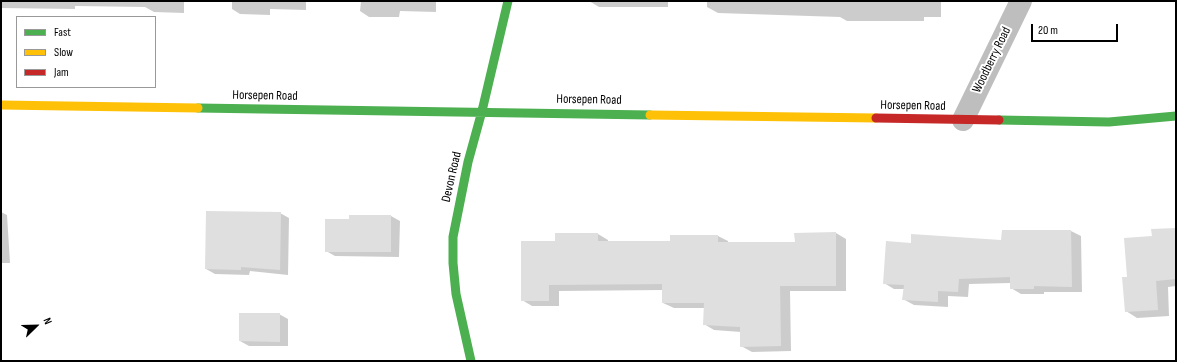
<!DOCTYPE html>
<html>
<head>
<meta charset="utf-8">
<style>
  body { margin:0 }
  #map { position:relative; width:1177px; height:362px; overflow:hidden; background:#fff; font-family:"Sofia Sans Condensed",sans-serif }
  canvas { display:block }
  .frame { position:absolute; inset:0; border:2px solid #000; pointer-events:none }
  .legend { position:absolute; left:16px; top:16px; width:140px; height:72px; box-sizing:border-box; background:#fff; border:1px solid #999; margin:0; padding:5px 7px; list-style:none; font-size:12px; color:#000 }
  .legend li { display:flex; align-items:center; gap:8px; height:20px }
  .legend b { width:20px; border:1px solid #999 }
  .north { position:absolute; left:16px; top:306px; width:40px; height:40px; -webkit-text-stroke:3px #fff; paint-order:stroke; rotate:67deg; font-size:11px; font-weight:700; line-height:16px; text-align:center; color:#000 }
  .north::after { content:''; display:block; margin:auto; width:14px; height:18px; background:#000; clip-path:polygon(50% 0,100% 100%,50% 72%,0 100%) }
  .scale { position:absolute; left:1031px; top:24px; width:87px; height:18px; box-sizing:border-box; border:2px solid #000; border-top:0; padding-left:5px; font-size:12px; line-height:14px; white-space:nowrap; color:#000; -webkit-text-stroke:3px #fff; paint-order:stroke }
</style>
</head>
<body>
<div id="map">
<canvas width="1177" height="362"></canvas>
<div class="frame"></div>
<ul class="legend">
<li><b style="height:5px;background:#4caf50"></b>Fast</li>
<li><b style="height:5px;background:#ffc107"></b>Slow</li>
<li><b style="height:5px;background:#c62828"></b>Jam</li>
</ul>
<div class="north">N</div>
<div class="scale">20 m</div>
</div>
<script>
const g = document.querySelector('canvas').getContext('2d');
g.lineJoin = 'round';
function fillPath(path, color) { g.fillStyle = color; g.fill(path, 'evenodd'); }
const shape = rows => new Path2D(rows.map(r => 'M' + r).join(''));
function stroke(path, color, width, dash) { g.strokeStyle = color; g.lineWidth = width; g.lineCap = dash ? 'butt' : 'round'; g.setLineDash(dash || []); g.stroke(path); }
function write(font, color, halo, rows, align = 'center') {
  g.font = font + ' "Sofia Sans Condensed",sans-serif'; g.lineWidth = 4; g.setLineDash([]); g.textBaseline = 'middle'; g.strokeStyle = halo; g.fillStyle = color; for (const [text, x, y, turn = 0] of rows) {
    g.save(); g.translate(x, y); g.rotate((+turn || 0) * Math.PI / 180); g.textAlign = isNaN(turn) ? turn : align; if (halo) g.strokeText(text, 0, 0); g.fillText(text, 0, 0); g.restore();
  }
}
const shadow = shape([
  [1,1,184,1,184,13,154,12,145,7,75,6,75,9,1,8],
  [232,1,306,1,306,10,270,9,270,15,240,14,232,9],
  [361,1,436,1,436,12,400,11,399,17,369,17,360,11],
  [589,1,668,1,668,7,599,7],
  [707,1,941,1,941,17,924,17,924,21,847,21,840,17,718,13,707,7],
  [1,212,7,215,10,263,1,263],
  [280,213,289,218,288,275,250,271,249,275,215,274,206,269],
  [391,216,400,221,399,257,335,256,326,251,350,220],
  [1176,229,1176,286,1168,287,1169,316,1137,318,1126,311,1128,278,1153,237],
  [1071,231,1081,236,1082,292,1044,292,1044,294,1021,294,1011,288,1011,283,969,284,968,297,948,296,948,307,914,305,903,299,904,289,894,289,884,283,912,244,1002,241],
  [836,233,846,239,846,291,790,291,791,351,752,352,741,346,741,332,714,330,704,324,704,308,674,308,663,303,663,290,559,291,559,306,532,306,522,300,556,242,598,234,608,240,608,242,671,242,718,236,728,241,728,243,796,243],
  [279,314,288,319,288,346,249,346,240,341]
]);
const building = shape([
  [206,211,281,212,280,270,241,267,241,270,205,269],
  [349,215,391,215,391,252,325,252,325,219,349,219],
  [1176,228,1176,279,1156,281,1158,310,1125,312,1122,277,1127,277,1124,238,1152,236,1151,229],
  [1002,230,1071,230,1072,287,1034,286,1034,289,1010,289,1010,277,959,279,958,292,938,291,938,302,902,300,904,285,883,284,886,241,911,243,911,234,1001,240],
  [836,232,836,286,780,286,781,346,740,347,740,327,703,325,704,303,662,303,662,284,549,285,549,301,521,301,521,241,555,241,555,233,598,233,598,241,670,241,670,235,718,235,718,242,795,242,794,233],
  [239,313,280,313,280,342,239,341]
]);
const street = shape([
  [963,120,1021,1]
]);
const fast = shape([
  [198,108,650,115],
  [999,120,1109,122,1176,116],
  [471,361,456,294,453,263,453,237,468,162,482,111,508,1]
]);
const slow = shape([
  [1,105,198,108],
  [650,115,876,118]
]);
const jam = shape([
  [876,118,999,120]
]);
const streetNames = [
  ["Woodberry Road",992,60,-64],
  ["Horsepen Road",265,96,1],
  ["Horsepen Road",589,100,1],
  ["Horsepen Road",913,106,1],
  ["Devon Road",452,177,-77]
];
fillPath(shadow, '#0003');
fillPath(building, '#dfdfdf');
stroke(street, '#bebebe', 22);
stroke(fast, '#4caf50', 9);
stroke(slow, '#ffc107', 9);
stroke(jam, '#c62828', 9);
write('13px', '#000', '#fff', streetNames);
</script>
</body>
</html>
